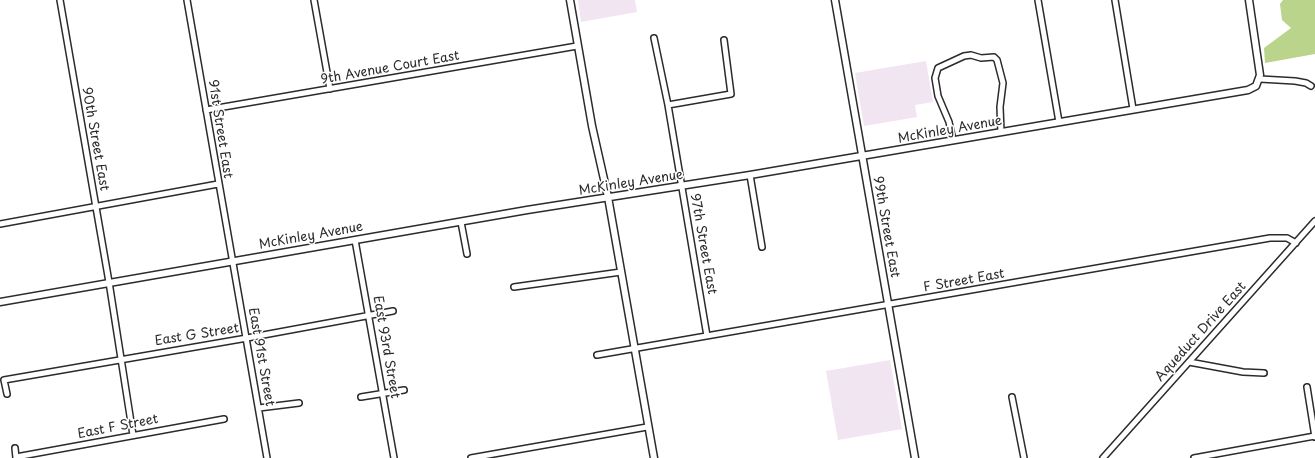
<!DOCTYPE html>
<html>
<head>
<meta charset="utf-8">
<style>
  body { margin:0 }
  canvas { display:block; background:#fff }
</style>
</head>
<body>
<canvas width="1315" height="458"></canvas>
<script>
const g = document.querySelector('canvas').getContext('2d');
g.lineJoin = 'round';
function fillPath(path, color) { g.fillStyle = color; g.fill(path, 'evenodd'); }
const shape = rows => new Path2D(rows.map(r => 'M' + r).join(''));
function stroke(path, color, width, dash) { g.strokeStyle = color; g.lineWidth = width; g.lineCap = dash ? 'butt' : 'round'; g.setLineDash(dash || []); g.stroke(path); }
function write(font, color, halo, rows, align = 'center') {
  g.font = font + ' "Playpen Sans",sans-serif'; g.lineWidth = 3; g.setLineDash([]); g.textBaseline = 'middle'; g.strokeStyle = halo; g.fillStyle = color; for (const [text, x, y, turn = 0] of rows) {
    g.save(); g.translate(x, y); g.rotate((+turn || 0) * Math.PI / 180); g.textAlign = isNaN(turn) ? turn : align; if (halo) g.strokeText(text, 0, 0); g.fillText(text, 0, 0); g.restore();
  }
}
const built = shape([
  [578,0,635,0,637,12,581,22],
  [926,61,933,102,915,105,917,117,864,126,855,73],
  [890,360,902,429,838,440,826,371]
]);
const green = shape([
  [1283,0,1315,0,1315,54,1265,63,1264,48,1291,28,1282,20,1280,4]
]);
const minor = shape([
  [60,0,109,282,133,435],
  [187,0,267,458],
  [314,0,330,89],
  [1038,0,1059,122],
  [1115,0,1133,109],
  [654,38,668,105,707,336],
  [1260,79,1295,81,1306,83,1311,86],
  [668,105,731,94,724,40],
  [206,110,577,46],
  [953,140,949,122,938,96,935,78,938,68,964,56,971,55,981,58,994,57,997,60,1003,83,1000,107,1001,132],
  [750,175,762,247],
  [461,222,467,254],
  [0,224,218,184],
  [355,240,394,458],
  [514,287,621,272],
  [597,355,1270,238,1287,238,1296,243],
  [1189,362,1243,372,1264,373],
  [1307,387,1315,437],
  [7,394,4,380,247,338,393,311],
  [361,397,404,390],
  [1012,397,1024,458],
  [259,408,299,403],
  [15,448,16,458],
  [16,457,224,419],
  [471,458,647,427],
  [1103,458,1315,221],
  [1194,458,1315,436]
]);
const tertiary = shape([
  [570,0,592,126,608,197,654,458],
  [835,0,915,458],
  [0,302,527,210,750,175,1248,90,1256,86,1260,75,1249,0]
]);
const streetNames = [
  ["9th Avenue Court East",390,68,-10],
  ["91st Street East",220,129,81],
  ["McKinley Avenue",950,130,-10],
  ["90th Street East",95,139,80],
  ["McKinley Avenue",631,183,-9],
  ["99th Street East",886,227,80],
  ["McKinley Avenue",311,236,-10],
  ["97th Street East",703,244,80],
  ["F Street East",964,281,-10],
  ["Aqueduct Drive East",1201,332,-48],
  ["East G Street",197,335,-9],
  ["East 93rd Street",386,347,80],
  ["East 91st Street",261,357,80],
  ["East F Street",118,427,-11]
];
fillPath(built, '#f0e5f1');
fillPath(green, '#bad48b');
stroke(minor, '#2b2b2b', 8);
stroke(tertiary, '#2b2b2b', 9);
stroke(minor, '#fff', 5);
stroke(tertiary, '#fff', 6);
write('13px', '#2b2b2b', '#fff', streetNames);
</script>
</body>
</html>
